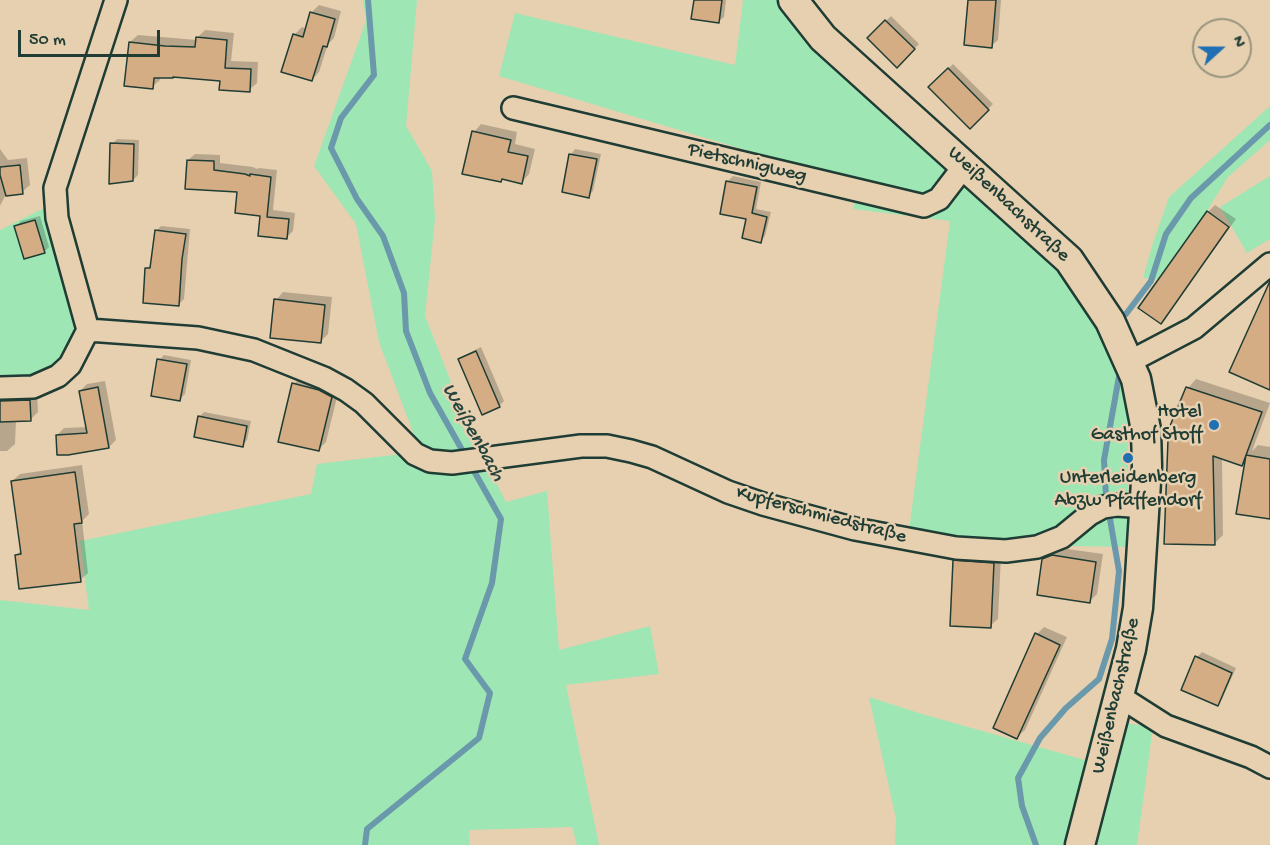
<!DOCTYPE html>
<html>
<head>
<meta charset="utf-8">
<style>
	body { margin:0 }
	#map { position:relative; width:1270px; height:845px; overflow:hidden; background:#e7d0b0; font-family:"Gochi Hand",sans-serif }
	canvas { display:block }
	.north { position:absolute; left:1192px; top:18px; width:60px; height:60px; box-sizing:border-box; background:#e7d0b0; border:2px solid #97957e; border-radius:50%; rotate:69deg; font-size:16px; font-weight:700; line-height:24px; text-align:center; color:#1f3d34 }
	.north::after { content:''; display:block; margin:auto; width:21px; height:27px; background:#1f6fb2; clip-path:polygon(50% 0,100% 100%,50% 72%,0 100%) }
	.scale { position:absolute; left:18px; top:30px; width:142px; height:27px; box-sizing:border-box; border:3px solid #1f3d34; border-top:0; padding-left:8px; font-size:18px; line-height:21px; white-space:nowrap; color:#1f3d34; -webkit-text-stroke:4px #e7d0b0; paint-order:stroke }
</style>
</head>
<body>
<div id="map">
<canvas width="1270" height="845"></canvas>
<div class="north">N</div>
<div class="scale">50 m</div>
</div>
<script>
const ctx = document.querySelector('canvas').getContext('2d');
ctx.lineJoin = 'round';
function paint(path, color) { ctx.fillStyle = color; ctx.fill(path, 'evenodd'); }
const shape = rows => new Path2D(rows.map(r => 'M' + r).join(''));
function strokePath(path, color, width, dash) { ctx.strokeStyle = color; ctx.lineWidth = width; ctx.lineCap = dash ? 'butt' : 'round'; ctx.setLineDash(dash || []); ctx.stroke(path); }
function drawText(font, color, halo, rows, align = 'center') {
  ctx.font = font + ' "Gochi Hand",sans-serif'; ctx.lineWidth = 5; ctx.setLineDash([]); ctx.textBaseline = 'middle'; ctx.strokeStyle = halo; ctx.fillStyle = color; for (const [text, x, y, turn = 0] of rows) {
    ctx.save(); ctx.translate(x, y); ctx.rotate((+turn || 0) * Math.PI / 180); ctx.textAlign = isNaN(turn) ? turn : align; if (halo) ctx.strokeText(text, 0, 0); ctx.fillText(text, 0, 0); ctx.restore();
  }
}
paint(shape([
	[363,0,417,0,406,126,432,171,435,219,425,316,473,438,506,502,547,491,559,650,650,626,659,674,566,685,599,845,577,845,572,827,469,830,470,845,0,845,0,600,89,610,80,541,311,494,317,464,427,451,414,435,379,342,356,224,314,166,366,21],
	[743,0,783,0,1066,276,1109,338,1127,385,1129,547,1073,546,940,538,909,530,950,221,853,209,859,184,499,76,515,13,735,65],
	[1270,106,1270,140,1228,177,1207,211,1158,279,1143,278,1153,243,1169,197],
	[1270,176,1270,239,1247,253,1220,207],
	[48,206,77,324,64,362,43,375,0,377,0,230],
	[869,697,922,714,1085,760,1095,719,1153,727,1137,845,895,845,896,819]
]), '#9ee6b4');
paint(shape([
	[695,0,726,0,724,17,719,21],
	[969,0,1001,0,998,40,991,46],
	[319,5,341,11,334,38,328,44,319,72,312,80,294,35,302,27,307,29,311,13],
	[891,16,919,44,897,66,869,38],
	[205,30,234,33,231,61,258,62,257,83,249,90,221,79,160,76,160,80,152,87,130,42,138,35,197,40,197,38],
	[953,64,993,104,970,127,930,87],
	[481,124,517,132,515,144,535,149,529,174,522,182,503,178,501,181,474,132],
	[117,139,139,140,138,175,133,180,112,144],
	[0,149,8,160,27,158,30,185,22,192,6,194,0,206],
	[575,149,601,154,593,191,588,196,563,191,571,154],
	[195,154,220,155,220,163,253,167,257,169,259,168,277,170,273,210,295,213,293,231,286,238,239,191,188,160],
	[733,176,761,182,756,209,771,212,765,236,760,241,728,181],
	[1215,205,1236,219,1168,314,1161,322,1208,212],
	[40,216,49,247,44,252,16,226,21,221],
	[161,226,190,229,184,299,179,304,147,269,152,263,156,231],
	[283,292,332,297,328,334,320,342,276,300],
	[481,347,504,401,499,406,460,359,465,355],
	[164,355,191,360,185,394,180,399,159,360],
	[301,377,339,389,326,442,319,449,294,384],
	[1196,379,1270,403,1252,451,1258,445,1270,447,1270,517,1247,459,1242,465,1222,457,1223,535,1214,544,1170,439,1167,438,1188,388],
	[105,381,116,440,109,447,57,435,64,428,87,427,80,391,87,384],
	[0,393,37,393,38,412,30,420,16,420,15,444,7,451,0,451],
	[204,412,251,421,247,440,243,445,199,417],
	[82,465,89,514,82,521,88,573,80,580,16,555,22,550,12,481,20,474],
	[1060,548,1103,554,1097,594,1089,602,1043,559,1051,551],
	[962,553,1001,556,998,619,990,626,955,561],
	[1044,627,1067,637,1025,730,1017,737,1037,634],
	[1202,652,1236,668,1222,699,1217,704,1197,657]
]), '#0003');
strokePath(shape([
	[1126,314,1151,281,1166,234,1191,198,1270,125],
	[365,845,367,829,479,738,490,693,465,659,492,583,501,519,430,393,406,331,404,293,383,236,357,199,331,148,341,118,374,75,368,0],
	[1036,845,1022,806,1018,778,1040,738,1066,708,1099,679,1112,639,1119,571,1106,496,1104,460,1120,371]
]), '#6999ab', 6);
const building = shape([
	[694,0,722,0,719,23,691,19,694,0],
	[968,0,996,0,992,48,964,45,968,0],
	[310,12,335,19,327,47,323,46,312,81,281,72,293,34,303,37,310,12],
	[885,20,915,49,897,68,867,38,885,20],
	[196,37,227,40,225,68,251,69,250,92,219,90,220,81,173,77,173,78,154,78,153,89,124,86,129,42,165,46,195,47,196,37],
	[948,68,989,110,970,129,928,87,948,68],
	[472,131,511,140,508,152,528,156,522,184,502,179,501,182,462,174,472,131],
	[110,143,134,144,133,181,109,184,110,143],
	[569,154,597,159,589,198,562,192,569,154],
	[187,160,214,161,214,170,245,174,250,176,250,174,271,177,267,217,289,219,287,239,258,236,260,216,235,213,237,192,185,189,187,160],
	[20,165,23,194,6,196,0,175,0,167,20,165],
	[726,181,757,187,752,213,767,217,761,243,742,238,746,219,720,214,726,181],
	[1207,211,1229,227,1161,324,1138,308,1207,211],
	[35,220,45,253,24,259,14,226,35,220],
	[155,230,186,234,182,259,179,306,143,303,145,268,150,268,155,230],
	[1270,281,1270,390,1229,372,1270,281],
	[274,299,325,305,321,343,270,338,274,299],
	[476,351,500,407,482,415,458,359,476,351],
	[157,359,187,364,180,401,151,396,157,359],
	[292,383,319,390,332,397,319,451,278,442,292,383],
	[98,387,109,448,68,455,57,455,56,435,87,433,79,391,98,387],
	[1186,387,1262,412,1242,466,1213,456,1215,545,1164,544,1168,440,1165,438,1186,387],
	[30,400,31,421,0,422,0,401,30,400],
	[198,416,247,426,243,447,194,437,198,416],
	[1246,455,1270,459,1270,519,1236,514,1246,455],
	[75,472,82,523,74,524,81,582,19,589,15,555,21,554,11,481,75,472],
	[1052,555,1096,562,1090,603,1037,595,1042,559,1052,555],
	[953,560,994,563,991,628,950,626,953,560],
	[1035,633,1060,645,1017,739,993,728,1035,633],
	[1195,656,1232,673,1218,706,1181,690,1195,656]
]);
paint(building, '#d4ad85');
strokePath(building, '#1f3d34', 1.5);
const minor = shape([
	[513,108,924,206,939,199,965,165],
	[88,330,198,338,254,350,324,378,346,390,364,403,415,454,430,461,452,463,581,446,607,446,631,451,652,457,728,492,763,504,855,529,956,548,1006,551,1037,547,1062,537,1090,514,1103,507,1117,505,1145,507],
	[88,330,57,218,55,188,116,0],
	[1129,362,1194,328,1270,264],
	[0,388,33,387,58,376,70,365,88,330],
	[1119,696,1166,726,1251,757,1270,767]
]);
const secondary = shape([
	[793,0,823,38,1069,260,1110,321,1136,379,1146,430,1147,466,1138,608,1131,649,1080,845]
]);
strokePath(minor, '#1f3d34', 26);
strokePath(secondary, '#1f3d34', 33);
strokePath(minor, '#e7d0b0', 21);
strokePath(secondary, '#e7d0b0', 28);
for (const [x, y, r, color] of [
	[1214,425,6,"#1f6fb2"],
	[1128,458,6,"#1f6fb2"]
]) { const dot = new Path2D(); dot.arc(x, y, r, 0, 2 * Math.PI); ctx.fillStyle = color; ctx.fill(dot); strokePath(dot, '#e7d0b0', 2); }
drawText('20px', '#1f3d34', '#e7d0b0', [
	["Pietschnigweg",747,164,13],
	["Weißenbachstraße",1008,205,43],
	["Kupferschmiedstraße",821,516,15],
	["Weißenbachstraße",1117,696,-77]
]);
drawText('20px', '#1f3d34', '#e7d0b0', [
	["Hotel",1202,413],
	["Gasthof Stoff",1202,436],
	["Unterleidenberg",1128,479,"center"],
	["Abzw Pfaffendorf",1128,502,"center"]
], 'right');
drawText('italic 21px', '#25453e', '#e7d0b0', [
	["Weißenbach",472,433,61]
]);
</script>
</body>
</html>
